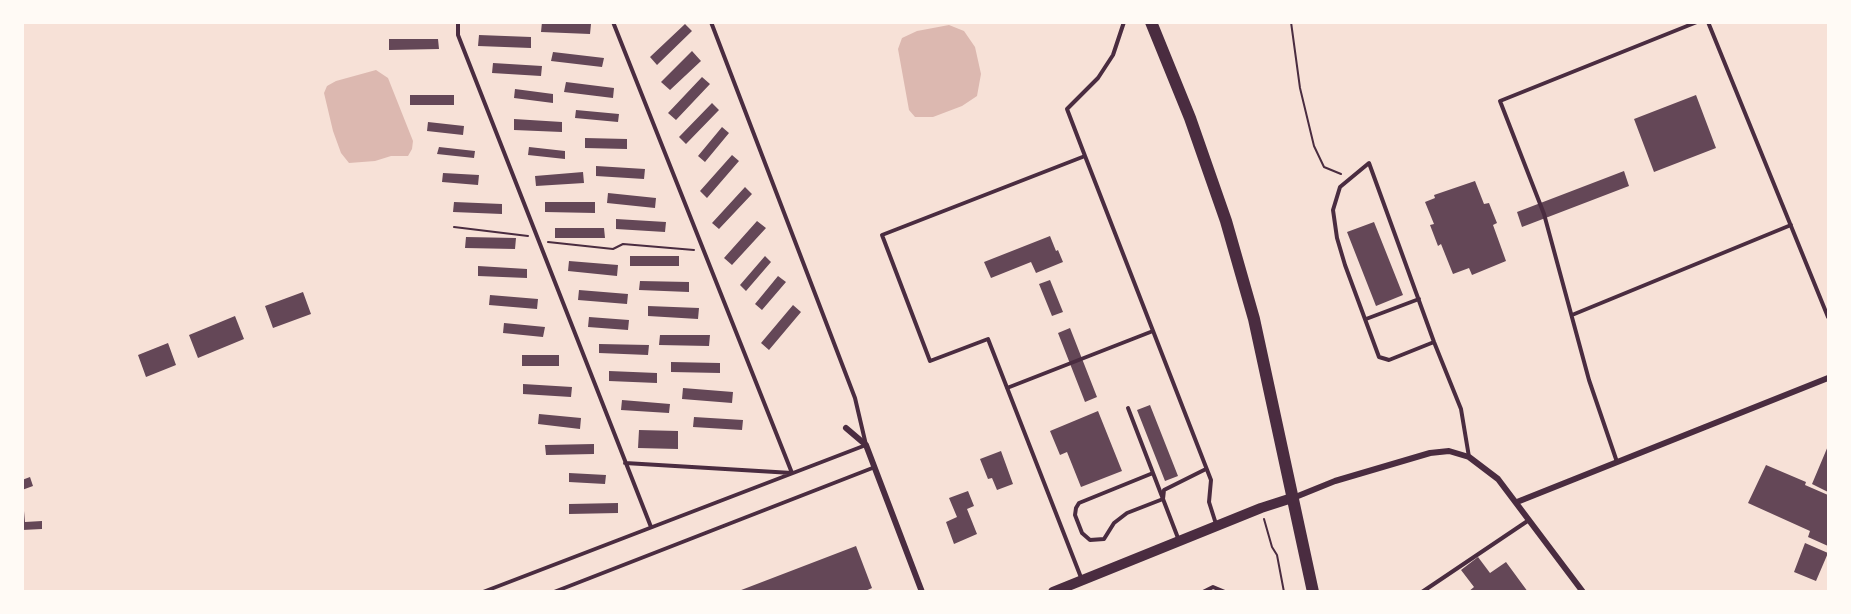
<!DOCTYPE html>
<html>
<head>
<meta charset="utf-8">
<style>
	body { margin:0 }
	#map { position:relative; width:1851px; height:614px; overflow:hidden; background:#f7e1d7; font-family:"Fira Sans",sans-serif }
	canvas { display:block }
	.frame { position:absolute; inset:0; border:24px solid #fffaf5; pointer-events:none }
</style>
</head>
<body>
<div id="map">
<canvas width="1851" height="614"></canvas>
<div class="frame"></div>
</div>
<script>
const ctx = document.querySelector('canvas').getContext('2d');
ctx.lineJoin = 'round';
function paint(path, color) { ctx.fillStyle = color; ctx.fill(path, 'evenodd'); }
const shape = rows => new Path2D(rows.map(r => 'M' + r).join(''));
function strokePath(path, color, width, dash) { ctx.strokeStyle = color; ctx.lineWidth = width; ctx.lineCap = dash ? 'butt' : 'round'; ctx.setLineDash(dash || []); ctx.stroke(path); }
paint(shape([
	[949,25,964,31,975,47,981,74,977,96,962,106,933,117,915,117,909,110,898,49,902,38,917,31],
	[376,70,388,78,413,141,412,149,408,156,391,156,375,161,349,163,341,153,333,131,324,93,327,86,336,81]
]), '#dcb8b0');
paint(shape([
	[542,22,591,24,590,34,541,32],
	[685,24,692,31,657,65,650,57],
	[479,35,531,37,531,48,478,46],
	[389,39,438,39,439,49,389,50],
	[692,51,701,61,670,90,661,82],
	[553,52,604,58,602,67,551,61],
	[493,63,542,66,541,76,492,73],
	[702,77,710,84,676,120,668,113],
	[566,82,614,88,613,98,564,92],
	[515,89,553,94,553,103,514,98],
	[410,95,454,95,454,105,410,105],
	[1696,95,1716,148,1654,172,1634,119],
	[712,103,719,110,686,144,679,137],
	[576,110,619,114,618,122,575,118],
	[514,119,562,122,562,132,514,130],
	[428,122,464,126,463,135,427,131],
	[722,127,729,133,705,162,698,156],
	[585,138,627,139,627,149,585,148],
	[439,147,475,151,474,158,437,154],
	[529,147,565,151,565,159,528,155],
	[732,155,739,161,707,198,700,191],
	[596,166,645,169,644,179,596,176],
	[1624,171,1629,186,1522,227,1517,212],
	[583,172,584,183,536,186,535,176],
	[443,173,479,175,478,185,442,182],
	[1475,181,1484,204,1489,203,1497,223,1493,225,1506,261,1472,275,1469,268,1453,274,1441,244,1438,246,1430,225,1434,224,1425,202,1435,198,1434,195],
	[745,187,752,194,719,229,712,223],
	[608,193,656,198,655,208,607,203],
	[454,202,502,204,502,214,453,212],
	[545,202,595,202,595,213,545,212],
	[616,219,666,222,665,232,616,229],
	[757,221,766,228,732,265,724,258],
	[1374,222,1403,295,1376,306,1347,232],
	[555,228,604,228,605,238,555,238],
	[1050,236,1056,251,1058,250,1063,262,1036,273,1031,262,991,278,984,262],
	[466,237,516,238,515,249,465,248],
	[630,256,679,256,679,266,630,266],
	[765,256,771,262,746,291,740,285],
	[569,261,618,265,617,276,568,271],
	[478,266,527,269,527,278,478,276],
	[778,276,786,282,762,310,755,304],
	[1050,280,1063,312,1052,316,1039,284],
	[640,281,689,282,689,292,639,290],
	[579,290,628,294,627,304,578,300],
	[303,292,311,314,273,328,265,306],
	[490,295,538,299,537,309,489,305],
	[793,305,801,312,769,350,761,343],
	[648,306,699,308,698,319,648,316],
	[235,316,244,339,198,358,189,335],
	[589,317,629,320,628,330,588,327],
	[504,323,545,327,543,337,503,333],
	[1070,328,1097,397,1085,402,1058,333],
	[660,335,710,335,709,346,659,345],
	[168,343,176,365,146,377,138,355],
	[599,344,649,345,648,355,599,353],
	[522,355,559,355,559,366,522,366],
	[671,362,720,363,720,373,671,372],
	[609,371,657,373,657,383,609,381],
	[523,384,572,387,571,397,523,394],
	[683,388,733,392,732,403,682,399],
	[622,400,670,404,669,413,621,410],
	[1150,405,1178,476,1165,481,1137,410],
	[1098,411,1122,471,1081,487,1067,452,1060,455,1050,431],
	[539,414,581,418,580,429,538,424],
	[694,417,743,420,742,430,693,427],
	[639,430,678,431,678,449,638,448],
	[594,444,594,454,546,455,545,445],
	[1828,446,1828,492,1812,484],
	[1001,451,1013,484,997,490,992,478,988,479,980,459],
	[1766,465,1806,482,1805,485,1828,495,1828,546,1808,537,1810,531,1748,503],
	[569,473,606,475,605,484,569,482],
	[30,477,33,486,22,490,22,480],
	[968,491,974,506,967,509,977,534,954,544,946,522,957,517,949,498],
	[618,503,618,513,569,514,569,504],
	[22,511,24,511,25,522,42,521,42,529,22,530],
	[1805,543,1828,553,1816,581,1794,572],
	[856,546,872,588,863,592,736,592],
	[1478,557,1490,573,1506,562,1528,592,1468,592,1474,587,1461,570]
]), '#644757');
strokePath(shape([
	[1291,22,1300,88,1314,146,1324,167,1341,174],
	[454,227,528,236],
	[548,242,613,249,623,244,694,250],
	[1264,519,1272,547,1277,555,1284,592]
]), '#4a2c40', 2);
strokePath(shape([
	[458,22,458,35,651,527],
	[613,22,792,473,625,463],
	[1708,22,1828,317],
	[1085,156,1211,480,1209,502,1216,524],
	[1572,315,1791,225],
	[1366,319,1419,299],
	[1434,342,1389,360,1379,357,1345,265,1337,238,1333,210,1340,187,1369,163,1434,342,1461,409,1469,457],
	[1007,388,1153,331],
	[1128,408,1163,499,1127,513,1114,523,1104,539,1090,540,1082,533,1075,515,1076,508,1079,503,1153,473],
	[1617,462,1589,380,1544,214,1500,101,1697,22],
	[1178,538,1163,499,1164,490,1206,469],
	[1082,580,988,339,930,361,882,235,1085,156,1067,109,1098,78,1113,55,1124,22],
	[483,592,866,445,855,398,711,22],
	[554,592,875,467],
	[1203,592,1213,587,1225,592],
	[1422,592,1529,520]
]), '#4a2c40', 4);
strokePath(shape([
	[846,428,866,445,922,592],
	[1293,498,1335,481,1430,453,1449,451,1469,457,1498,479,1583,592],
	[1517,502,1828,378]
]), '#4a2c40', 6);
strokePath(shape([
	[1053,592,1261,508,1292,498]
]), '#4a2c40', 10);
strokePath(shape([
	[1151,22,1190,118,1226,221,1254,319,1313,592]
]), '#4a2c40', 12);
</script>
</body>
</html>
